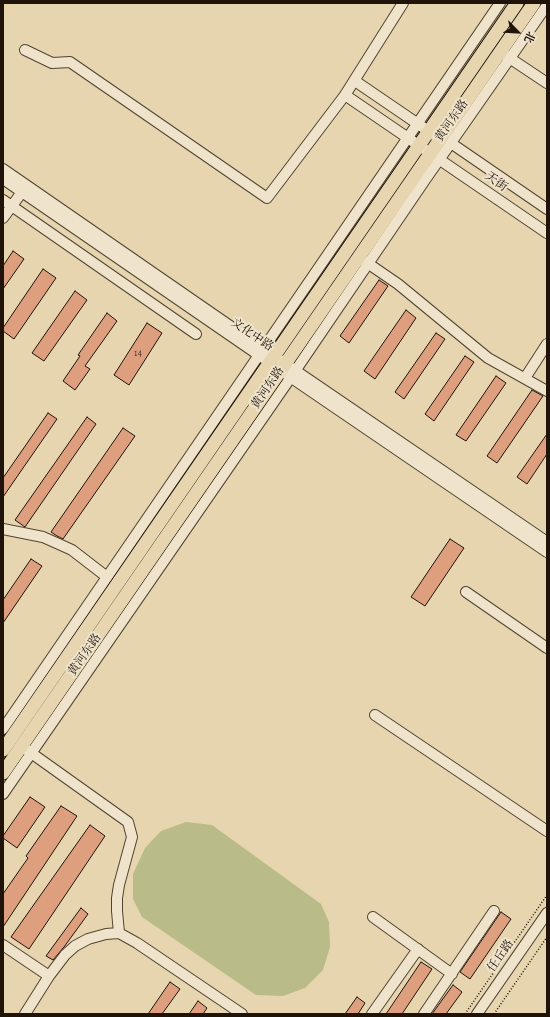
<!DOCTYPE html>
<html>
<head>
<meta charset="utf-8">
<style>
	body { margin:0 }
	#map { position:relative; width:550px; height:1017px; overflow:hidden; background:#e6d5af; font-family:Alegreya,"Noto Serif SC",serif }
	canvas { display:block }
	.frame { position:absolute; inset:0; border:4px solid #1f130a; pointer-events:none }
	.north { position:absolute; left:498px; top:12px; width:40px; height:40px; -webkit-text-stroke:3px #efe4cb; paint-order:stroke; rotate:114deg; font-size:11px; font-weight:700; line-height:16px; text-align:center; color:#1f130a }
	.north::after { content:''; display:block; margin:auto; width:14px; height:18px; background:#1f130a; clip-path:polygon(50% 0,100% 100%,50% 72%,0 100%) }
</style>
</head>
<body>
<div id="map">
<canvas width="550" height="1017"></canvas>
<div class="frame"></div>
<div class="north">北</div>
</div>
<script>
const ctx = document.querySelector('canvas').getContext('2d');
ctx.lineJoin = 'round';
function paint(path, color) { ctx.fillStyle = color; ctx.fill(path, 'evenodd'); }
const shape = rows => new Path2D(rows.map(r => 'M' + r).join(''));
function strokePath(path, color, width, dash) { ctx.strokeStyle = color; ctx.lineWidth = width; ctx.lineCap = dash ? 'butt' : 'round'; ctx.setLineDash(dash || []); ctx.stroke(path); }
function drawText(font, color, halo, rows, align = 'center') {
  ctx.font = font + ' Alegreya,"Noto Serif SC",serif'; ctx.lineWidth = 4; ctx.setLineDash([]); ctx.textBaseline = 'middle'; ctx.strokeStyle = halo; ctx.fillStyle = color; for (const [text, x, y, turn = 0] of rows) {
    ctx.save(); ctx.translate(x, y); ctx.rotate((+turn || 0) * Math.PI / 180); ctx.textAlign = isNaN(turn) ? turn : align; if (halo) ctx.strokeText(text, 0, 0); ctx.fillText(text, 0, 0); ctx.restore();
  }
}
paint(shape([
	[186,822,212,825,321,904,329,922,330,947,323,970,305,988,283,996,256,995,142,917,133,899,133,874,145,848,161,831]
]), '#b9bc88');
const building = shape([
	[13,251,24,259,3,289,3,266,13,251],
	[43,269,56,278,14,339,3,331,3,328,43,269],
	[379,280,388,286,349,343,340,336,379,280],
	[75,291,87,300,44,361,32,353,75,291],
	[406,310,416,318,375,379,364,371,406,310],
	[107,313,117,321,85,366,90,369,75,390,63,381,80,356,78,355,107,313],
	[147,323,162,333,129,385,114,375,147,323],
	[436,333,445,339,404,399,395,392,436,333],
	[465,356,474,362,434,421,425,414,465,356],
	[496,376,506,383,466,441,456,435,496,376],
	[532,390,543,396,497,463,487,456,532,390],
	[48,413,57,419,3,497,3,478,48,413],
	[87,417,96,424,25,527,15,520,87,417],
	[123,428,135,436,63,539,57,536,51,532,123,428],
	[547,434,547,454,527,484,517,477,547,434],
	[450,539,464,548,425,606,411,597,450,539],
	[31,559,42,566,3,623,3,600,31,559],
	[30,797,45,807,17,848,3,838,3,836,30,797],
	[61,806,77,816,3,927,3,894,28,858,26,856,61,806],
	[90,825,105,836,29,949,11,937,90,825],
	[81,908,88,914,64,947,53,960,46,956,81,908],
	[501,912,511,919,470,979,460,972,501,912],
	[421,962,432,969,402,1014,386,1014,421,962],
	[170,982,180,989,162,1014,148,1014,170,982],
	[453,985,462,992,446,1014,432,1014,453,985],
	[357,997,365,1003,358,1014,345,1014,357,997],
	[198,1001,207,1008,203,1014,189,1014,198,1001]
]);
paint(building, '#de9f7f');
strokePath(building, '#1f130a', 1);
const minor = shape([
	[25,50,52,63,70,62,267,198,345,95,403,3],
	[505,55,547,83],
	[355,81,440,139],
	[345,95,547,233],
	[445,139,547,209],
	[3,169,233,328,547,542],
	[3,179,263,358],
	[3,200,196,334],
	[3,218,22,192],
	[363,260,398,284,488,358,547,391],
	[286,374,547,552],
	[525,378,547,344],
	[3,529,43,537,61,545,72,550,107,577],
	[466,592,547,648],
	[375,715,547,831],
	[3,729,500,3],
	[27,750,128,822,132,837,119,885,117,898,117,911,119,933,137,943,242,1014],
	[3,794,291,377,425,180,547,5],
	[373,917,452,974],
	[3,945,49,976],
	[25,1014,49,976,65,955,75,946,88,939,106,934,119,933],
	[372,1014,418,949],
	[424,1014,494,911],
	[477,1014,547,913]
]);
const major = shape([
	[3,750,517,3],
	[3,773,534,3]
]);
strokePath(minor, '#514433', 12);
strokePath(major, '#1f130a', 15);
strokePath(shape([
	[465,1014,547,895],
	[494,1014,547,937]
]), '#1f130a', 1.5, [1, 2]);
strokePath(minor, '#efe4cb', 10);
strokePath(major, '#e6d5af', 13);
drawText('10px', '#4f3627', null, [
	["14",138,354]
]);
drawText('12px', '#1f130a', '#efe4cb', [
	["黄河东路",452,121,-55],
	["天街",496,182,35],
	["文化中路",252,335,34],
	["黄河东路",268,388,-56],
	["黄河东路",85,655,-55],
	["任丘路",501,956,-55]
]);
</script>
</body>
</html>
